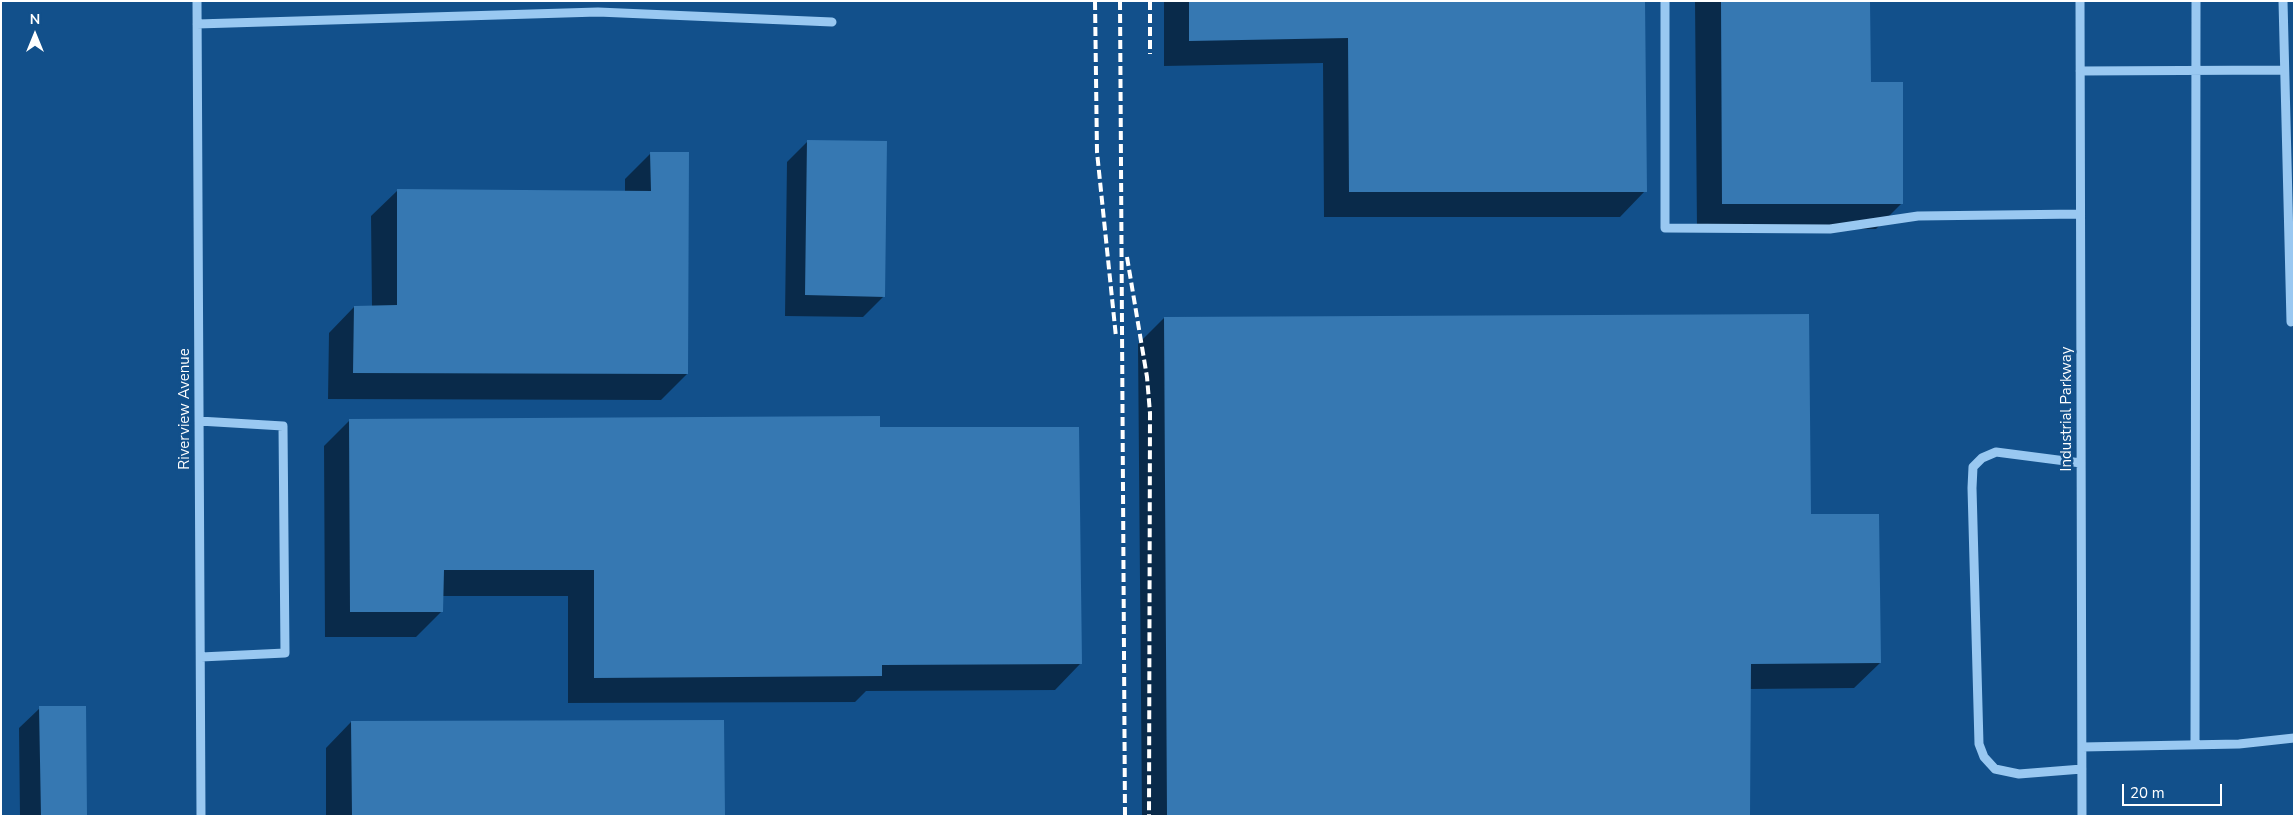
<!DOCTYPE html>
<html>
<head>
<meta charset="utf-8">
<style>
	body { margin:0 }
	#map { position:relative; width:2295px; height:817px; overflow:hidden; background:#12508b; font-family:"Nunito Sans",sans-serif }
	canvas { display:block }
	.frame { position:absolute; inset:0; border:2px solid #fff; pointer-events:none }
	.north { position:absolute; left:10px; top:10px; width:50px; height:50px; -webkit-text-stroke:4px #12508b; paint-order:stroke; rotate:0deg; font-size:14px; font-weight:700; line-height:20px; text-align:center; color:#fff }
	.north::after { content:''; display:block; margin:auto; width:18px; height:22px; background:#fff; clip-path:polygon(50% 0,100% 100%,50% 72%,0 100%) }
	.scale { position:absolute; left:2122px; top:784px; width:100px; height:22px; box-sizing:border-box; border:2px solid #fff; border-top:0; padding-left:6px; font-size:15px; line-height:18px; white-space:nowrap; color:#fff; -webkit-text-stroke:4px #12508b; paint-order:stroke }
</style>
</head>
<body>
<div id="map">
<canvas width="2295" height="817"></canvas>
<div class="frame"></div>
<div class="north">N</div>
<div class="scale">20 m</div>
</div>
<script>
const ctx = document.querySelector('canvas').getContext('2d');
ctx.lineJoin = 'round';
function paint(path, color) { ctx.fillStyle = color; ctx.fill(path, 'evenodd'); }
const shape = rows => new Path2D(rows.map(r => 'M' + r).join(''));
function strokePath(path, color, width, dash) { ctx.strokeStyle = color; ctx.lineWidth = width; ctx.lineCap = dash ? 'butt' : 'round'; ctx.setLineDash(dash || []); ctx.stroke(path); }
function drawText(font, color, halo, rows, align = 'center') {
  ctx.font = font + ' "Nunito Sans",sans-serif'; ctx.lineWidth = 5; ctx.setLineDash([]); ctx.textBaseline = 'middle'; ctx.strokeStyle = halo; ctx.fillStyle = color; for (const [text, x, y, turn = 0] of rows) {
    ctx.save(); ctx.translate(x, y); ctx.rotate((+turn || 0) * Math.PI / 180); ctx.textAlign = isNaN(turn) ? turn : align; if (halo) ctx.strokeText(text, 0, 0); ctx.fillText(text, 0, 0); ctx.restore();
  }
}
paint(shape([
	[1164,1,1644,1,1645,191,1620,217,1324,217,1323,63,1164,66],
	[1695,1,1869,1,1870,84,1902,203,1876,229,1697,230],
	[807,142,884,296,863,317,785,316,787,162],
	[651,153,687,374,661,400,328,399,329,333,354,307,372,307,371,216,397,191,625,192,625,179],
	[1164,318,1810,515,1880,663,1854,688,1749,689,1749,816,1142,816,1138,344],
	[350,420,879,428,1080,664,1055,690,866,691,855,702,568,703,568,596,442,596,442,611,416,637,325,637,324,446],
	[40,708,86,816,20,816,19,728],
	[351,722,723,816,326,816,326,748]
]), '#0007');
paint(shape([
	[1189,1,1645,1,1647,192,1349,192,1348,38,1189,41],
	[1721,1,1870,1,1871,82,1903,82,1903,204,1722,204],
	[807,140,887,141,885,297,805,295],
	[650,152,689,152,688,374,353,373,354,306,397,305,397,189,651,191],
	[1809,314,1811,514,1879,514,1881,663,1751,664,1750,816,1167,816,1164,317],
	[880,416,880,427,1079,427,1082,664,882,665,882,676,594,678,594,570,444,570,443,612,350,612,349,419],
	[39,706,86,706,87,816,41,816],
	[724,720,725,816,352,816,351,721]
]), '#3678b2');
strokePath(shape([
	[197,1,201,816],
	[1665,1,1665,228,1830,229,1918,216,2080,214],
	[2080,1,2082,816],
	[2283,1,2291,322],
	[197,24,598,12,832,22],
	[2080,71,2284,70],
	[199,421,283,426,285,653,201,657],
	[2081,463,1996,452,1982,458,1973,467,1972,488,1979,744,1984,757,1995,769,2019,774,2082,769],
	[2195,745,2196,1],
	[2082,747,2239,744,2294,738]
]), '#99c8f1', 9);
strokePath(shape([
	[1095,1,1097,152,1116,337],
	[1120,1,1125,816],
	[1150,1,1150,54],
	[1127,257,1147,377,1150,413,1149,816]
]), '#fff', 4, [9, 4]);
drawText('15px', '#fff', '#12508b', [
	["Riverview Avenue",185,409,-90],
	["Industrial Parkway",2067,409,-90]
]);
</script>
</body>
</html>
